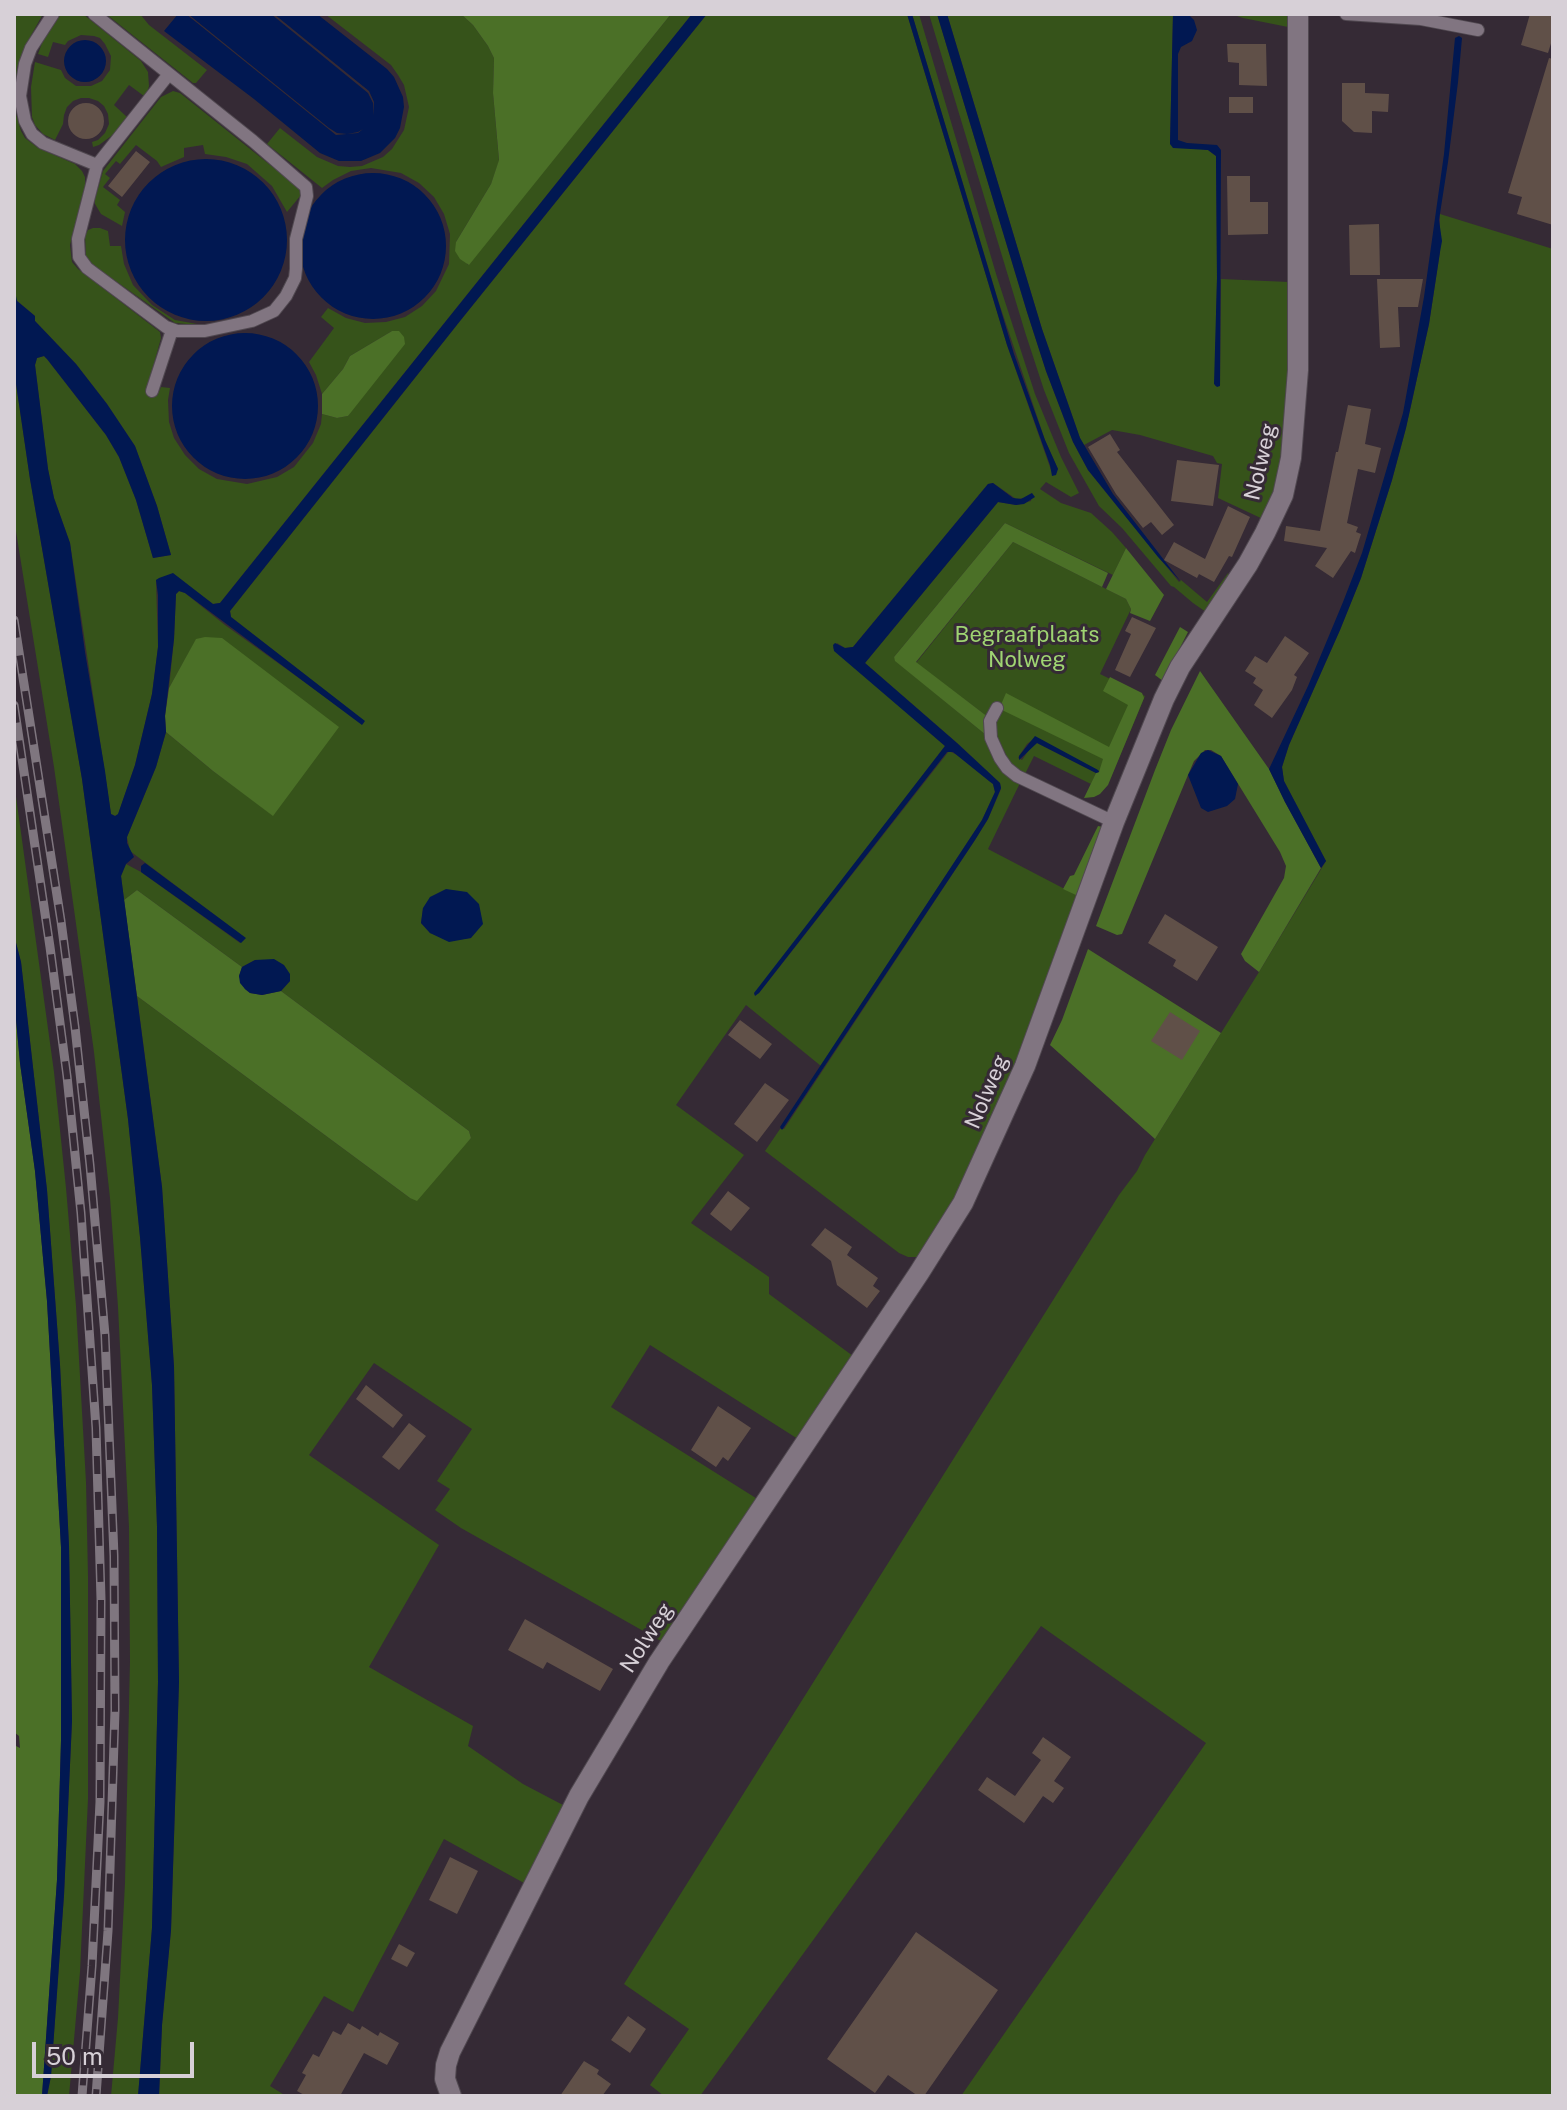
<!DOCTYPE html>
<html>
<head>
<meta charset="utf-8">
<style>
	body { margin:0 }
	#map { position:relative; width:1567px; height:2110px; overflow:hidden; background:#352a35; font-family:"Public Sans",sans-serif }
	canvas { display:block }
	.frame { position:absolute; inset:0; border:16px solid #d7d0d7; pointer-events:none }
	.scale { position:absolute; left:32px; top:2042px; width:162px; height:36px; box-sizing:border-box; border:4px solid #d7d0d7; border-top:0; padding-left:10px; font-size:24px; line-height:28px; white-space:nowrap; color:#d7d0d7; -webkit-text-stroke:6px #352a35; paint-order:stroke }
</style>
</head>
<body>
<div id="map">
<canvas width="1567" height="2110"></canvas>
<div class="frame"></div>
<div class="scale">50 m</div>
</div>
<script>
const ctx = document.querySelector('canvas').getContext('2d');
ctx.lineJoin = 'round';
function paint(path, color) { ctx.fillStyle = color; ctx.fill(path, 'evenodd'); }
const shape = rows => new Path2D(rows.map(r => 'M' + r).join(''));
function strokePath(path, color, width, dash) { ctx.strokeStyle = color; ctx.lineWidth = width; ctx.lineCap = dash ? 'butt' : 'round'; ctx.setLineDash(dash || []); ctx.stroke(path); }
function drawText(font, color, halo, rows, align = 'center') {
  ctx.font = font + ' "Public Sans",sans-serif'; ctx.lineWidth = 6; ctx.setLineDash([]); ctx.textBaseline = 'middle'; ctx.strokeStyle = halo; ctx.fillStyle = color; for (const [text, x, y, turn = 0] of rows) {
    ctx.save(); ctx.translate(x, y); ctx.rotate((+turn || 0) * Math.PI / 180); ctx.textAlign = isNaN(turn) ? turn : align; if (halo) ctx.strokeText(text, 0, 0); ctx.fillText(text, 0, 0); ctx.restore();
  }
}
paint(shape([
	[14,14,43,14,25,46,17,68,15,103,16,114,21,131,25,138,38,148,75,164,82,171,85,177,85,186,70,245,72,262,78,269,160,332,161,338,146,393,157,396,161,387,170,388,168,400,169,422,174,438,185,455,199,469,217,479,247,484,277,477,294,467,313,443,321,424,322,414,337,418,348,416,392,331,350,356,343,369,322,394,316,375,309,362,334,328,321,317,328,308,346,318,365,323,386,322,405,317,422,306,436,291,449,264,450,234,444,214,434,197,419,183,401,173,371,168,351,171,333,180,322,188,267,144,280,128,317,157,338,166,350,167,362,166,383,157,392,149,404,130,409,107,404,85,398,75,391,65,325,14,461,14,473,25,488,46,494,58,493,93,499,161,491,184,456,242,468,265,671,14,692,14,220,603,213,604,173,574,156,580,158,647,152,694,135,765,118,815,115,816,111,814,70,543,54,498,48,469,35,365,37,358,44,356,47,359,106,435,119,457,136,500,153,558,171,555,157,506,135,446,107,404,76,364,35,321,35,316,15,299],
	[61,14,83,14,141,61,148,72,149,86,147,93,144,96,129,85,114,105,127,117,114,134,99,145,93,147,92,142,98,140,105,133,109,124,108,114,104,106,98,101,89,98,81,98,73,101,67,107,64,115,63,124,55,140,43,134,35,125,32,117,31,87,35,62,61,70,65,78,76,86,91,86,102,81,110,70,111,56,105,44,100,38,94,36,81,35,68,41,65,45,53,42,48,57,38,54,42,43],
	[106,14,140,14,149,25,207,70,196,83,193,83],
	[707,14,907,14,1007,345,1051,470,1058,469,1045,440,998,300,912,14,919,14,997,277,1035,394,1061,457,1079,493,1071,497,1046,482,1040,489,1061,503,1091,513,1112,532,1126,548,1113,575,1005,523,894,657,896,661,986,735,1020,783,988,849,1080,897,1023,1048,976,1161,938,1228,919,1257,908,1257,899,1253,765,1151,780,1129,784,1129,975,840,988,819,1001,789,1000,783,957,743,865,663,998,502,1016,505,1031,501,1032,493,1024,498,1016,499,993,483,988,484,853,647,845,648,837,643,833,648,945,746,754,995,759,993,949,751,957,755,993,784,995,792,982,820,821,1066,746,1005,676,1105,744,1155,691,1223,769,1277,769,1294,853,1356,798,1439,650,1345,611,1407,759,1500,661,1641,461,1528,435,1510,450,1489,437,1481,472,1429,374,1363,309,1455,439,1545,369,1667,473,1726,468,1746,523,1784,563,1805,524,1883,444,1839,353,2012,324,1996,270,2086,286,2096,159,2096,162,2025,171,1930,179,1682,174,1367,162,1187,137,996,410,1198,471,1138,469,1131,281,991,290,981,255,960,242,967,137,890,124,900,121,876,126,864,141,872,240,943,245,938,130,851,127,837,156,767,166,732,213,771,273,815,196,640,169,688,174,639,176,594,179,591,185,593,225,625,363,724,364,721,231,617,230,611,460,321],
	[423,908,471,938,455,940,430,933,421,923],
	[929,14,937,14,1027,312,1046,371,1073,442,1088,470,1179,582,1181,580,1207,602,1228,573,1229,576,1206,612,1193,603,1174,587,1171,586,1122,528,1099,506,1069,453,1044,390,1025,332],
	[947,14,1173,14,1170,144,1208,150,1216,156,1217,278,1215,386,1220,385,1221,279,1289,282,1287,431,1276,484,1265,520,1218,498,1222,464,1217,463,1213,456,1140,435,1112,430,1084,445,1080,438,1042,329],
	[1231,14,1289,14,1288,27,1243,18],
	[173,91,180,93,299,188,301,195,287,212,272,186,247,164,226,157,205,154,203,145,184,148,184,157,161,167,157,161,136,145,120,164,116,161,105,174,110,178,103,187,120,200,117,205,125,212,122,226,101,214,95,204,95,199,103,171,161,97],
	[1440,214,1553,249,1553,2096,961,2096,1206,1743,1041,1626,700,2096,664,2096,650,2085,689,2029,624,1984,1119,1195,1137,1171,1145,1155,1259,972,1326,861,1284,781,1282,767,1289,745,1340,630,1361,578,1392,480,1406,428,1429,324,1440,252],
	[93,228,100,228,108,231,110,246,121,246,124,264,133,285,152,305,175,320,208,326,175,323,93,265,86,256,85,236,88,230],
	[14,370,30,479,82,779,128,1119,140,1237,152,1385,157,1526,158,1682,152,1928,138,2096,111,2096,118,2018,125,1883,130,1661,129,1527,118,1307,110,1198,94,1052,54,767,14,519],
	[1013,542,1126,599,1131,609,1100,674,1145,696,1111,777,1035,738,1027,744,1019,756,1018,758,1022,760,1031,747,1037,743,1096,773,1091,784,1034,756,1025,774,1010,763,988,717,916,663],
	[14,782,54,1072,66,1188,76,1306,86,1482,88,1576,88,1799,80,1972,69,2096,47,2096,51,2076,64,1895,72,1721,69,1546,60,1365,47,1190,21,962,14,935]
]), '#36531a');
paint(shape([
	[461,14,671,14,469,265,460,259,455,251,456,242,491,184,499,160,493,93,494,58,488,46,473,25],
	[392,331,399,331,404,337,405,344,348,416,337,418,322,414,322,394,343,369,350,356],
	[1005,523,1108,573,1102,587,1013,542,916,662,988,717,986,735,895,661,894,657],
	[1126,548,1164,595,1150,621,1130,613,1131,609,1126,599,1106,589],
	[1180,627,1188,632,1163,681,1155,675],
	[205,637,222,638,339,727,273,816,213,771,166,732,165,716,169,688,196,639],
	[1200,671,1269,769,1285,802,1321,868,1259,972,1245,961,1241,954,1284,878,1286,866,1280,852,1221,756,1211,750,1205,750,1194,761,1188,775,1122,934,1117,935,1096,926,1155,770,1171,730],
	[1110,677,1142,693,1144,698,1108,785,1100,794,1094,797,1084,798,1096,773,1099,772,1103,759,1002,710,1000,707,1006,693,1109,747,1128,705,1103,691],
	[1098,826,1103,827,1080,897,1063,889,1070,876,1074,875],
	[137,890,242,967,239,976,245,989,250,993,262,995,281,991,469,1131,471,1138,417,1201,410,1198,137,996,124,900],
	[1088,949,1221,1033,1155,1139,1050,1045,1062,1020],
	[14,998,20,1063,35,1171,47,1301,61,1547,61,1741,57,1880,42,2096,14,2096,14,1745,20,1748,19,1736,14,1732]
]), '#4b7027');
paint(shape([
	[178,14,186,14,336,135,358,133,363,129,358,132,347,134,337,133,329,128,188,14,271,14,368,93,373,103,373,116,374,102,369,91,274,14,317,14,387,69,394,77,403,97,404,107,400,128,395,138,380,153,361,161,339,161,320,153,254,99,164,31],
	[692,14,707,14,460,321,230,611,231,617,365,721,362,725,185,593,179,591,176,594,174,639,165,716,166,732,156,767,127,837,127,843,134,857,126,864,121,876,162,1187,174,1367,179,1682,171,1930,162,2025,159,2096,138,2096,152,1928,158,1682,157,1526,152,1385,140,1237,128,1119,82,779,30,479,14,370,14,286,17,301,35,316,35,321,76,364,107,404,135,446,157,506,171,555,153,558,136,500,119,457,106,435,47,359,44,356,37,358,35,365,48,469,54,498,70,543,85,652,105,771,111,814,115,816,118,814,135,765,152,694,158,647,158,595,156,580,159,578,173,573,213,604,220,603],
	[907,14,912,14,1014,354,1045,440,1058,469,1056,475,1052,476,1050,465,1007,345],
	[937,14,947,14,1042,329,1080,438,1113,494,1181,582,1158,557,1088,470,1073,442,1046,371,1027,312],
	[1173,14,1188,14,1194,20,1197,30,1192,41,1181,47,1178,54,1178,140,1187,143,1217,145,1221,150,1220,386,1217,387,1214,384,1217,278,1216,156,1208,150,1173,148,1170,144],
	[1459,36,1462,38,1458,82,1448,162,1439,220,1442,241,1440,252,1429,324,1406,428,1392,480,1361,578,1340,630,1289,745,1282,767,1284,781,1326,861,1321,868,1285,802,1269,769,1308,686,1343,602,1362,553,1403,413,1424,297,1444,154,1455,38],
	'64 61a21 21 0 1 1 42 0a21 21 0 1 1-42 0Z',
	'125 240a81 81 0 1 1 162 0a81 81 0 1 1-162 0Z',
	'300 246a73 73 0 1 1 146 0a73 73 0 1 1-146 0Z',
	'172 406a73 73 0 1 1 146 0a73 73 0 1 1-146 0Z',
	[993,483,1013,498,1021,499,1032,493,1035,497,1024,504,1016,505,998,502,865,663,957,743,1000,783,1001,788,988,819,975,840,782,1130,780,1127,982,820,995,792,993,784,989,781,953,752,947,752,759,993,755,996,754,993,945,746,834,651,833,645,835,643,845,648,853,647,988,484],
	[1035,736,1098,770,1099,772,1096,773,1037,743,1019,760,1019,756],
	[1208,750,1221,756,1238,784,1235,799,1227,806,1208,812,1201,808,1188,775,1201,753],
	[145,863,246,938,241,943,141,872,141,866],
	[446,889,467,892,479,904,483,924,471,938,449,942,430,933,421,923,423,908,430,897],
	[14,935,21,962,47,1190,60,1365,69,1546,72,1721,64,1895,51,2076,47,2096,42,2096,57,1880,61,1741,61,1547,47,1301,35,1171,20,1063,14,998],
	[274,959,284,965,290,974,290,981,281,991,262,995,250,993,245,989,240,983,239,976,242,967,255,960]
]), '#011852');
paint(shape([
	[1530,14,1553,14,1553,37,1548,53,1521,45],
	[1227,44,1266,44,1267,86,1239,85,1239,63,1228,62],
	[1549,58,1553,59,1553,225,1517,214,1522,197,1508,193],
	[1342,83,1365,83,1365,93,1389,94,1388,112,1372,111,1372,133,1354,132,1342,121],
	[1229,97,1253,97,1253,113,1229,113],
	'68 121a18 18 0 1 1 36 0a18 18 0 1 1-36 0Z',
	[136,151,150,162,122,197,108,186],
	[1227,176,1250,176,1250,202,1268,202,1268,234,1228,235],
	[1379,224,1380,275,1350,275,1349,225],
	[1377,279,1423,279,1418,307,1398,307,1400,347,1380,348],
	[1348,405,1371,409,1365,444,1381,448,1375,473,1358,469,1347,523,1358,527,1356,532,1361,534,1355,553,1351,551,1333,578,1315,566,1327,548,1284,541,1286,526,1320,531,1336,452,1338,452],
	[1110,434,1120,450,1117,452,1174,525,1162,535,1151,522,1143,528,1116,494,1088,447],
	[1177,460,1219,465,1213,506,1171,501],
	[1228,506,1250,517,1232,557,1229,556,1214,582,1199,574,1197,578,1164,560,1174,542,1205,559],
	[1132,617,1156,628,1130,677,1115,670,1131,634,1125,631],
	[1285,636,1309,653,1294,675,1297,677,1292,690,1272,718,1254,705,1263,690,1253,683,1256,678,1245,671,1255,656,1267,663],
	[1165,914,1218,947,1197,981,1173,966,1176,960,1148,943],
	[1170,1012,1200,1031,1182,1060,1151,1041],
	[740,1020,772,1044,760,1059,728,1035],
	[765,1083,789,1100,757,1142,734,1124],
	[728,1191,750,1208,731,1231,710,1214],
	[825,1228,852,1247,847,1255,878,1278,873,1286,880,1291,867,1308,837,1285,831,1261,811,1245],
	[366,1385,403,1415,393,1428,356,1399],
	[718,1406,751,1428,728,1461,723,1457,716,1467,691,1450],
	[409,1423,426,1436,399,1470,382,1457],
	[525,1619,613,1669,600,1691,547,1662,543,1669,508,1650],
	[1043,1737,1071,1757,1054,1781,1064,1788,1053,1803,1043,1796,1024,1823,978,1790,987,1777,1015,1796,1041,1760,1032,1753],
	[450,1857,478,1871,457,1914,429,1900],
	[916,1932,998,1990,924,2096,918,2096,888,2075,875,2093,827,2059],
	[399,1944,415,1953,407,1967,391,1959],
	[628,2016,646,2029,630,2053,611,2040],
	[348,2023,360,2030,362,2026,378,2036,380,2032,399,2043,387,2065,364,2053,340,2096,306,2096,297,2091,306,2075,302,2073,313,2054,319,2057,333,2031,341,2035],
	[584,2061,599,2070,597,2074,611,2084,602,2096,560,2096]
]), '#605048');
const service = shape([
	[53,14,31,48,25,64,20,96,25,121,32,134,43,143,97,165,169,74],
	[94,14,253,141,306,187,307,196,296,239,296,269,295,278,286,296,274,311,252,321,205,331,177,331,166,327,87,268,79,257,78,239,97,165],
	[1346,14,1421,19,1478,30],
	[152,391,172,330],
	[997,708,990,721,991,738,1000,758,1007,768,1017,776,1114,822]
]);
const minor = shape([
	[451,2096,445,2079,446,2065,450,2052,579,1796,659,1662,919,1273,963,1203,1025,1066,1114,822,1164,699,1180,667,1248,564,1265,533,1283,495,1291,458,1298,370,1298,14]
]);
strokePath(service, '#504850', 14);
strokePath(minor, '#504850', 22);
strokePath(service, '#817581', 12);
strokePath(minor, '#817581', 20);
const rail = shape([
	[14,620,61,921,75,1027,90,1165,105,1335,114,1556,115,1710,108,1931,96,2096],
	[14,705,50,947,67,1076,81,1213,96,1428,101,1599,100,1802,92,1966,82,2096]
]);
strokePath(rail, '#7f767f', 9);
strokePath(rail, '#352a35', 6, [18]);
drawText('22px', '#d7d0d7', '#352a35', [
	["Nolweg",1261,462,-77],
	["Nolweg",987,1092,-67],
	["Nolweg",647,1638,-57]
]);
drawText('22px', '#9fd472', '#352a35', [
	["Begraafplaats",1027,635],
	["Nolweg",1027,660]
]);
</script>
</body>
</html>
